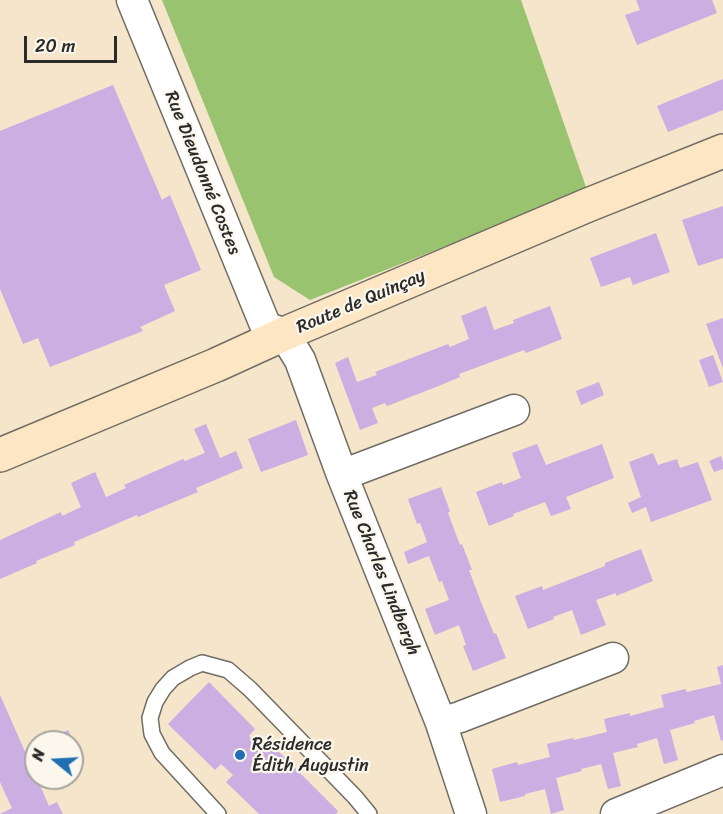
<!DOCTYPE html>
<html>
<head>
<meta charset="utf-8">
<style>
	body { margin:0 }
	#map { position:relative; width:723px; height:814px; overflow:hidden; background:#f4e5cb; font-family:Sriracha,sans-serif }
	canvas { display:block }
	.north { position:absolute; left:24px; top:730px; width:60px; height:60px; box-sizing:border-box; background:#fbf7ec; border:2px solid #a8a59f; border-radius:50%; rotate:288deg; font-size:16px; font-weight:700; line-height:24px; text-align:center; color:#2b2b2b }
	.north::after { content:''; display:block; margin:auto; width:21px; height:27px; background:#1f6fb2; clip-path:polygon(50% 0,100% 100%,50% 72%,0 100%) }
	.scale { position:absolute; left:24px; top:36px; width:93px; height:27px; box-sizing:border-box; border:3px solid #2b2b2b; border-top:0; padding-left:8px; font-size:18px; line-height:21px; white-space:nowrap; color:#2b2b2b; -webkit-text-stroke:4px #fbf7ec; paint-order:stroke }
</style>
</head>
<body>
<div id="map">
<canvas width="723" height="814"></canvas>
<div class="north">N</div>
<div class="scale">20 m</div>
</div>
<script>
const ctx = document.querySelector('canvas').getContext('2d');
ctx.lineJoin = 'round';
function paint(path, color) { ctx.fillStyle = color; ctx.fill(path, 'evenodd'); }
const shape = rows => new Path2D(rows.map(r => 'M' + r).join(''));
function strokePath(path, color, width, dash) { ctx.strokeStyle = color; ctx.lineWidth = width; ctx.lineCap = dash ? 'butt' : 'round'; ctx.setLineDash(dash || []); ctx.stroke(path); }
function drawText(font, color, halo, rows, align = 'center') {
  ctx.font = font + ' Sriracha,sans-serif'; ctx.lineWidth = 4.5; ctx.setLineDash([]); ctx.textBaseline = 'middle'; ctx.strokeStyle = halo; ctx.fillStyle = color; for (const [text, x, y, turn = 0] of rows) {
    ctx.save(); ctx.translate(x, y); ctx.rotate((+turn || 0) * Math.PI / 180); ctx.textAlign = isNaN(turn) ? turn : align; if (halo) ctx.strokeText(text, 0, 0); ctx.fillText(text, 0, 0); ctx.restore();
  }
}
paint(shape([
	[162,0,521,0,587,190,310,300,274,277]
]), '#9ac36f');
paint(shape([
	[636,0,712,0,717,13,637,45,625,15,640,10],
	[723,79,723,110,668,132,657,106],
	[113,85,162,200,170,195,201,270,164,285,175,311,140,327,143,331,50,367,38,338,23,344,0,289,0,131],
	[723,206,723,258,698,266,682,220],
	[656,233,670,272,633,285,630,277,601,287,590,258],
	[486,306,494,330,514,323,513,320,550,306,562,339,526,353,524,350,459,374,460,377,436,387,387,406,385,403,372,408,378,423,360,430,335,363,348,357,357,382,377,375,375,372,448,344,450,347,469,339,461,316],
	[723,318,723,368,706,324],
	[713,355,723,382,709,387,699,360],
	[599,382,604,395,581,405,576,391],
	[296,420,308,455,261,472,248,439],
	[206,424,220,458,236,451,243,468,196,488,198,492,138,517,137,515,74,542,75,545,36,561,37,563,0,579,0,540,61,512,62,516,81,507,71,483,95,472,106,497,126,488,124,485,183,459,185,461,205,453,194,429],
	[537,444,546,465,602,444,614,478,566,497,571,509,551,516,545,502,513,514,514,516,489,526,476,492,502,482,503,485,521,478,512,453],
	[653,453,658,465,677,459,680,468,698,462,712,500,651,522,646,507,632,513,628,503,641,497,629,462],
	[721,456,723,462,723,469,714,472,709,461],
	[441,487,450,511,448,513,460,545,462,544,472,570,469,570,481,602,494,634,496,633,506,658,473,671,463,646,466,645,459,625,435,635,425,609,449,600,442,581,439,582,429,556,408,564,404,552,427,542,420,523,417,524,408,499],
	[641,549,653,581,616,596,616,593,596,600,606,625,581,635,572,610,553,617,554,619,528,629,515,596,542,586,543,590,605,566,605,563],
	[723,665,723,740,721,741,714,715,694,721,695,723,670,730,678,760,664,764,657,738,637,744,638,747,613,753,621,786,608,789,601,764,581,769,582,771,556,778,564,810,551,814,545,789,525,794,525,796,500,802,492,769,517,762,518,765,550,757,547,744,573,738,574,740,607,732,604,719,630,713,630,716,664,707,661,695,685,689,687,692,721,684,717,667],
	[209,682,255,729,249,736,260,746,267,740,338,811,336,814,259,814,226,782,233,775,221,764,215,770,168,724],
	[0,695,49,806,57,802,63,814,0,814,12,808,0,782],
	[68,730,76,747,72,748,72,742,55,742,53,737]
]), '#cbaee2');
const lane = shape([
	[218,814,162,753,152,734,150,718,155,702,163,689,173,678,190,668,202,663,228,670,250,689,355,797,369,814]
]);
const street = shape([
	[132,0,266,327,284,334,300,360,342,475,441,723,471,814],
	[342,475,514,410],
	[441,723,460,717,613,658],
	[616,814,723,770]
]);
const secondary = shape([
	[0,455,216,365,284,334,588,205,723,151]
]);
strokePath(lane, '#716c63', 18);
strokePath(street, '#716c63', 33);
strokePath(secondary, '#716c63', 36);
strokePath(lane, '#fff', 15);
strokePath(street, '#fff', 30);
strokePath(secondary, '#fce6c4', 33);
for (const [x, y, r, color] of [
	[240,755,6,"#1f6fb2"]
]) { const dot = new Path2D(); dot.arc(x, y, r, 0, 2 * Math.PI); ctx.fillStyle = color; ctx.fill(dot); strokePath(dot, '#fbf7ec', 2); }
drawText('18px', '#2b2b2b', '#fbf7ec', [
	["Rue Dieudonné Costes",202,173,68],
	["Route de Quinçay",361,302,-23],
	["Rue Charles Lindbergh",381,573,68]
]);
drawText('18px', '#2b2b2b', '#fbf7ec', [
	["Résidence",252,745],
	["Édith Augustin",252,766]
], 'left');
</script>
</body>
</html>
